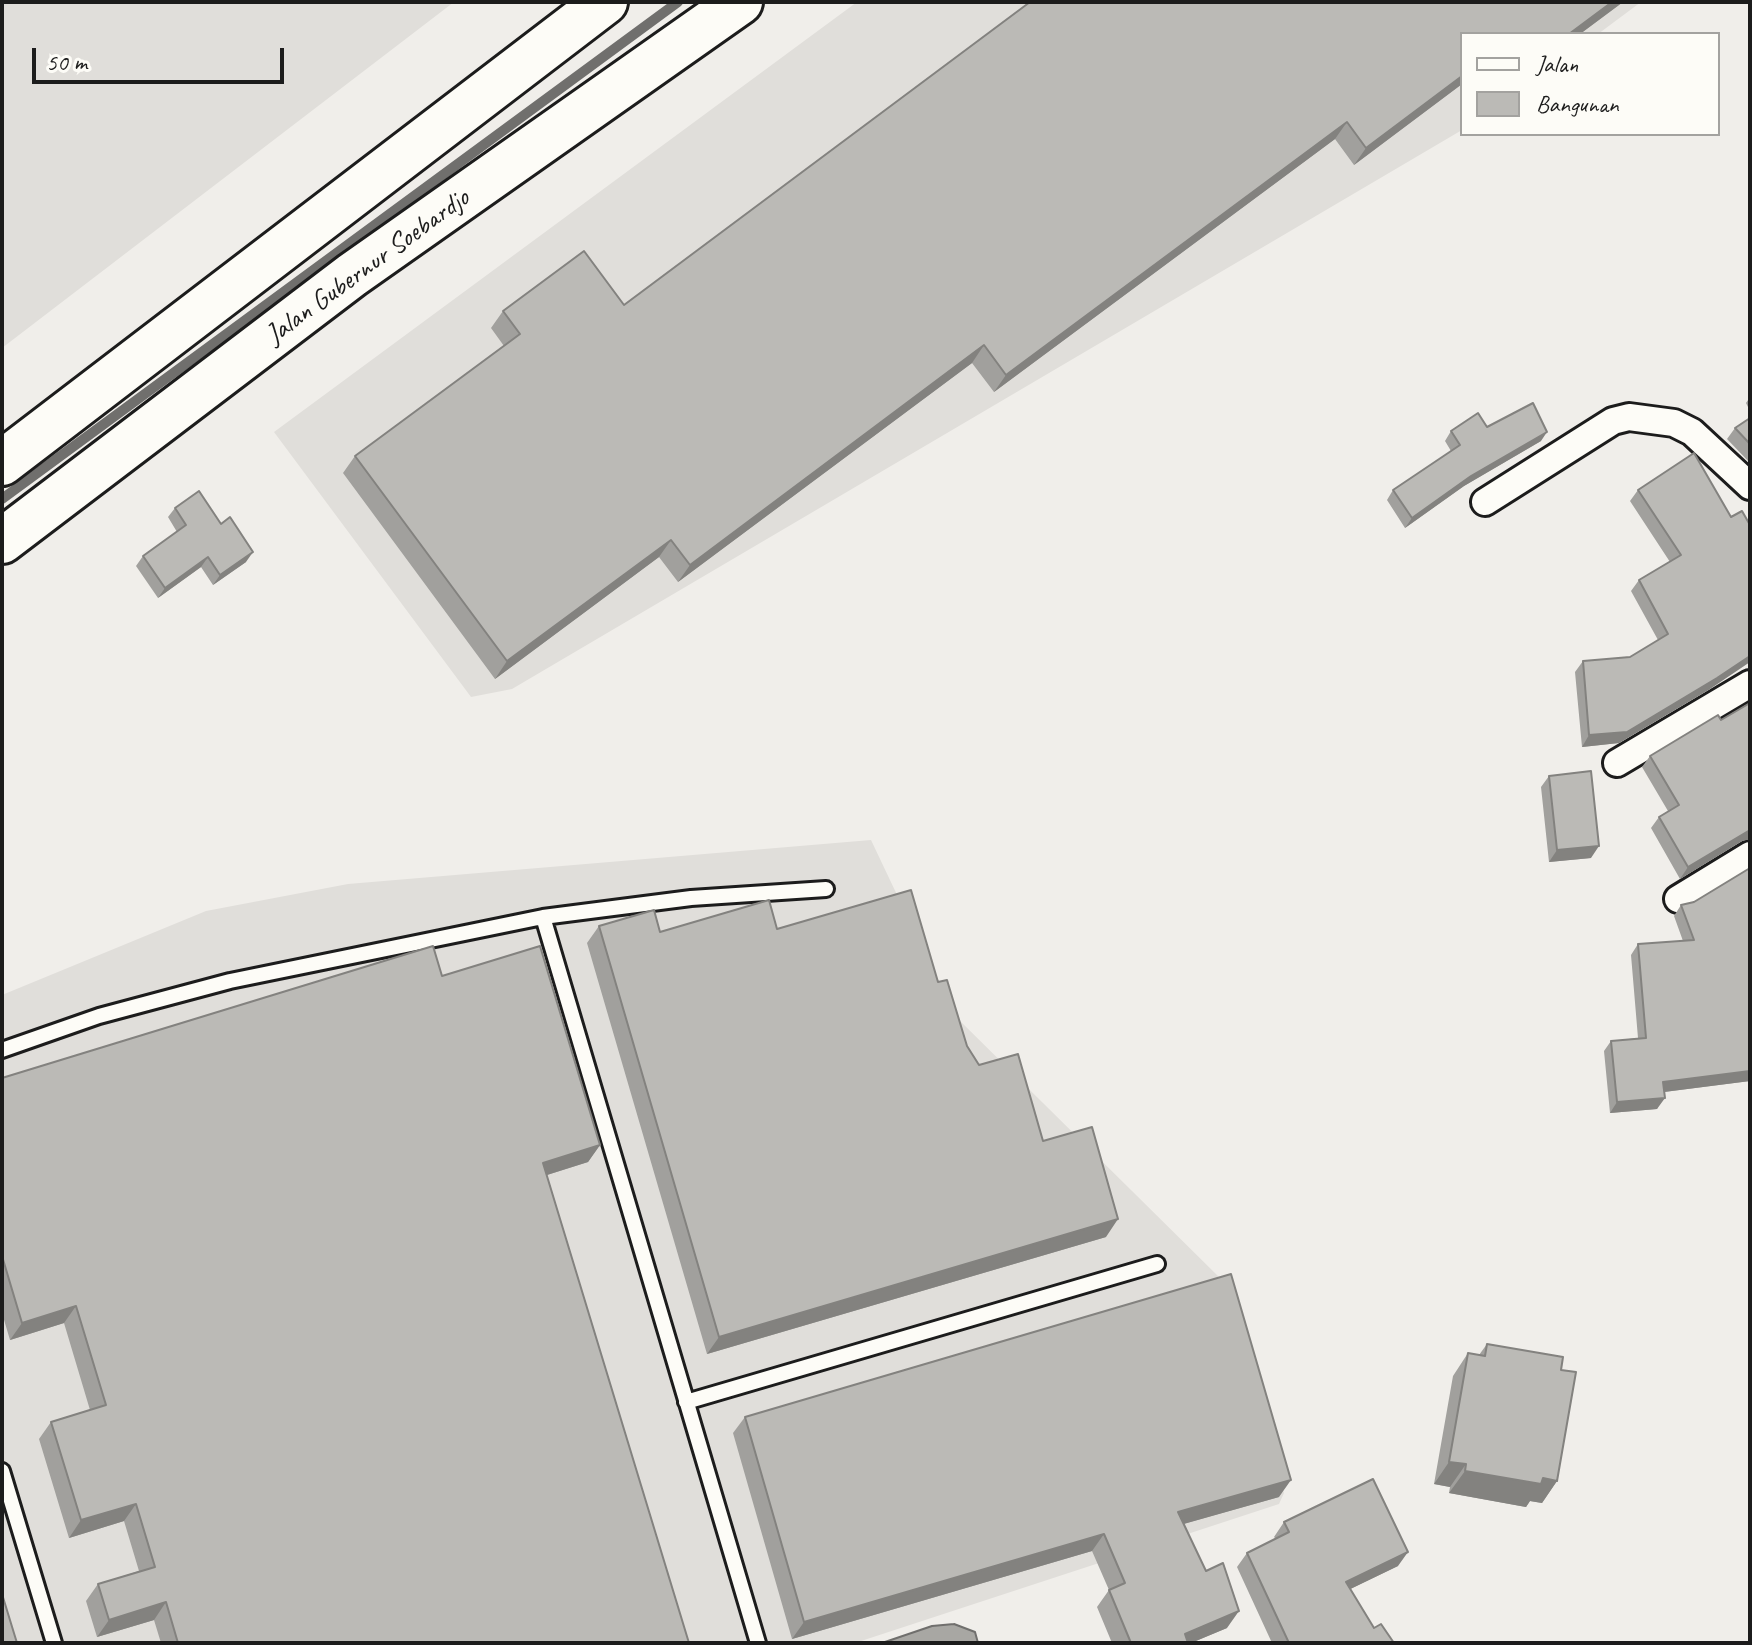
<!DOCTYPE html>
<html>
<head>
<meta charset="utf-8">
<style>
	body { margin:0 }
	#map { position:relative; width:1752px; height:1645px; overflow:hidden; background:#f0eeea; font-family:Caveat,sans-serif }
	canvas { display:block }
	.frame { position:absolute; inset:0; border:4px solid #1c1c1c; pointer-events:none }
	.legend { position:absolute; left:1460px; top:32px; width:260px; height:104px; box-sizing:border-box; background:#fdfcf7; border:2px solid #a3a29f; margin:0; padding:10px 14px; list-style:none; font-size:24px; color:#1c1c1c }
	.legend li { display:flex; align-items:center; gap:16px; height:40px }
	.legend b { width:40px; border:2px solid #a3a29f }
	.scale { position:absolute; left:32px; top:48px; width:252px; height:36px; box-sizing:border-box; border:4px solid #1c1c1c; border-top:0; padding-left:10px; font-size:24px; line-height:28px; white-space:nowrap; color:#1c1c1c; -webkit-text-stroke:6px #fdfcf7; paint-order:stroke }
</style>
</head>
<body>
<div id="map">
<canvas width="1752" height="1645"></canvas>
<div class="frame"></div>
<ul class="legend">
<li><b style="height:10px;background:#fdfcf7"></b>Jalan</li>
<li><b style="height:22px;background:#bbbab6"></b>Bangunan</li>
</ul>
<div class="scale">50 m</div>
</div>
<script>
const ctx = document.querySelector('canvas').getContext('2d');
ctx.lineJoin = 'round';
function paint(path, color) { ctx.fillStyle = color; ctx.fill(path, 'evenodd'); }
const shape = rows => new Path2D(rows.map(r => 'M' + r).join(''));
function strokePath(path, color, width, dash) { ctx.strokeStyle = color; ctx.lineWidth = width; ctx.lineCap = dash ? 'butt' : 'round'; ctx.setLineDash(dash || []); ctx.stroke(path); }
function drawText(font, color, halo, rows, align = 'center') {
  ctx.font = font + ' Caveat,sans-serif'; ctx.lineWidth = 8; ctx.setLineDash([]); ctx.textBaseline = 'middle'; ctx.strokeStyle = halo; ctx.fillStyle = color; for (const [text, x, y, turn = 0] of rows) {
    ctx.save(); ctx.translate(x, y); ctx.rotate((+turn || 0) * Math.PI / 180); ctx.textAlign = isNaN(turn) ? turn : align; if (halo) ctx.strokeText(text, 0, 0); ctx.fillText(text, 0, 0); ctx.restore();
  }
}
paint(shape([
	[2,2,454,2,2,348],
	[857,2,1641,2,1598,34,1462,34,1462,130,512,689,471,697,274,432],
	[871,840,954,1015,1220,1278,1284,1493,1279,1504,855,1643,2,1643,2,995,206,911,348,884]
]), '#e0deda');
const water = shape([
	[954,1624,975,1632,978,1643,882,1643,932,1626,954,1624]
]);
paint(water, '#a8a7a3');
strokePath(water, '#706f6d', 2);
strokePath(shape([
	[2,499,678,2]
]), '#706f6d', 10);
const service = shape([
	[543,917,758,1643],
	[2,1050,99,1016,230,981,543,917,691,898,826,889],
	[686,1402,1157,1264],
	[2,1471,54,1643]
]);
const minor = shape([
	[1485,502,1613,421,1629,417,1674,423,1692,432,1750,486],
	[1617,763,1750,684],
	[1678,899,1750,855]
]);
const trunk = shape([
	[2,463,605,2],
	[2,541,352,275,740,2]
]);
strokePath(service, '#1c1c1c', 20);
strokePath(minor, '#1c1c1c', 32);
strokePath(trunk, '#1c1c1c', 50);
strokePath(service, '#fdfcf7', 14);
strokePath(minor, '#fdfcf7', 26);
strokePath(trunk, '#fdfcf7', 44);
paint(shape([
	[1030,2,1623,2,1580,34,1462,34,1462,84,1354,165,1335,139,994,392,972,363,678,582,659,557,495,679,343,473,355,456,504,346,491,328,503,311,584,251,624,305],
	[1750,397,1750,411,1746,403],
	[1750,418,1750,463,1727,439,1735,428],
	[1487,427,1541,441,1464,486,1405,528,1387,500,1393,490,1451,451,1445,441,1451,431],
	[1694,453,1710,689,1619,743,1582,747,1575,672,1583,661,1630,657,1658,640,1631,591,1639,580,1670,562,1630,501,1638,490],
	[175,508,246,562,213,585,201,567,158,598,136,566,143,556,177,532,168,517],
	[1750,703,1750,839,1742,841,1680,879,1651,828,1659,817,1668,811,1642,767,1650,756,1721,720],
	[1549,776,1591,858,1549,862,1541,787],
	[1750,868,1750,1081,1664,1092,1657,1109,1610,1113,1604,1051,1611,1041,1638,1038,1631,955,1638,944,1683,941,1674,916,1681,905,1694,902],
	[599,926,660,932,777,929,938,982,967,1046,979,1065,1043,1141,1106,1237,707,1354,587,943],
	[442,976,600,1145,588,1162,547,1175,689,1643,161,1643,154,1620,97,1637,86,1601,98,1584,139,1571,124,1521,69,1538,39,1439,51,1422,90,1410,64,1323,10,1340,2,1313,2,1078],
	[1487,1344,1561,1370,1557,1481,1542,1503,1530,1501,1526,1507,1449,1493,1450,1487,1434,1484,1453,1376,1468,1353,1479,1355],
	[745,1417,1279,1497,1183,1524,1227,1628,1191,1643,1112,1643,1097,1607,1109,1590,1092,1551,792,1639,733,1433],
	[1284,1522,1398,1566,1350,1589,1374,1628,1394,1643,1272,1643,1237,1567,1247,1553,1276,1539,1274,1537]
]), '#a1a09d');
paint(shape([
	[1612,2,1623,2,1580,34,1569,34],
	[1462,76,1462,84,1354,165,1366,148],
	[1347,122,1335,139,994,392,1006,375],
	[984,345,972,363,678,582,690,565],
	[1547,432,1541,441,1464,486,1405,528,1412,518,1471,476],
	[671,540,659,557,495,679,507,661],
	[253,552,246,562,213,585,220,575],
	[208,557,201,567,158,598,165,588],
	[1750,656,1750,662,1710,689,1619,743,1582,747,1589,735],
	[1750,830,1750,839,1742,841,1680,879,1688,867],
	[1599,846,1591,858,1549,862,1557,850],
	[1750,1071,1750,1081,1656,1093,1663,1082],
	[1665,1098,1657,1109,1610,1113,1617,1102],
	[600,1145,588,1162,531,1180,543,1163],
	[1118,1219,1106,1237,707,1354,719,1337],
	[76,1306,64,1323,10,1340,22,1323],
	[1449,1462,1466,1464,1450,1487,1434,1484],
	[1465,1471,1543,1478,1557,1481,1542,1503,1530,1501,1526,1507,1449,1493],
	[1291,1480,1279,1497,1166,1529,1178,1512],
	[136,1504,124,1521,69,1538,81,1520],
	[1104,1534,1092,1551,792,1639,804,1622],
	[1408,1552,1398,1566,1336,1596,1346,1582],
	[166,1602,154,1620,97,1637,109,1620],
	[1239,1611,1227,1628,1191,1643,1178,1643,1185,1634]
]), '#83827f');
const building = shape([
	[1030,2,1612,2,1569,34,1462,34,1462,76,1366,148,1347,122,1006,375,984,345,690,565,671,540,507,661,355,456,520,334,503,311,584,251,624,305,1030,2],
	[1533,403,1547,432,1471,476,1412,518,1393,490,1460,445,1451,431,1478,413,1487,427,1533,403],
	[1750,418,1750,444,1735,428,1750,418],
	[1694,453,1731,517,1742,511,1750,525,1750,656,1717,678,1627,732,1589,735,1583,661,1630,657,1668,634,1639,580,1681,555,1638,490,1694,453],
	[199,491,221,524,230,517,253,552,220,575,208,557,165,588,143,556,186,525,175,508,199,491],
	[1750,703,1750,830,1688,867,1659,817,1679,805,1650,756,1718,715,1721,720,1750,703],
	[1591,771,1599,846,1557,850,1549,776,1591,771],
	[1750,868,1750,1071,1663,1082,1665,1098,1617,1102,1611,1041,1646,1038,1638,944,1694,940,1681,905,1694,902,1750,868],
	[911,890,938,982,947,980,967,1046,979,1065,1018,1054,1043,1141,1092,1127,1118,1219,719,1337,599,926,654,910,660,932,769,900,777,929,911,890],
	[433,946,442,976,540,946,600,1145,543,1163,689,1643,178,1643,166,1602,109,1620,98,1584,155,1567,136,1504,81,1520,51,1422,106,1405,76,1306,22,1323,2,1256,2,1078,433,946],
	[1231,1274,1291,1480,1178,1512,1206,1571,1223,1563,1239,1611,1185,1634,1188,1643,1131,1643,1109,1590,1125,1583,1104,1534,804,1622,745,1417,1231,1274],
	[1487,1344,1563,1357,1561,1370,1576,1372,1557,1481,1543,1478,1541,1484,1465,1471,1466,1464,1449,1462,1468,1353,1485,1356,1487,1344],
	[1373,1479,1408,1552,1346,1582,1374,1628,1381,1624,1394,1643,1289,1643,1247,1553,1289,1532,1284,1522,1373,1479],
	[2,1594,17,1643,2,1643,2,1594]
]);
paint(building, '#bbbab6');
strokePath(building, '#83827f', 2);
drawText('28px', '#1c1c1c', '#fdfcf7', [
	["Jalan Gubernur Soebardjo",368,267,-36]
]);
</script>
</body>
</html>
